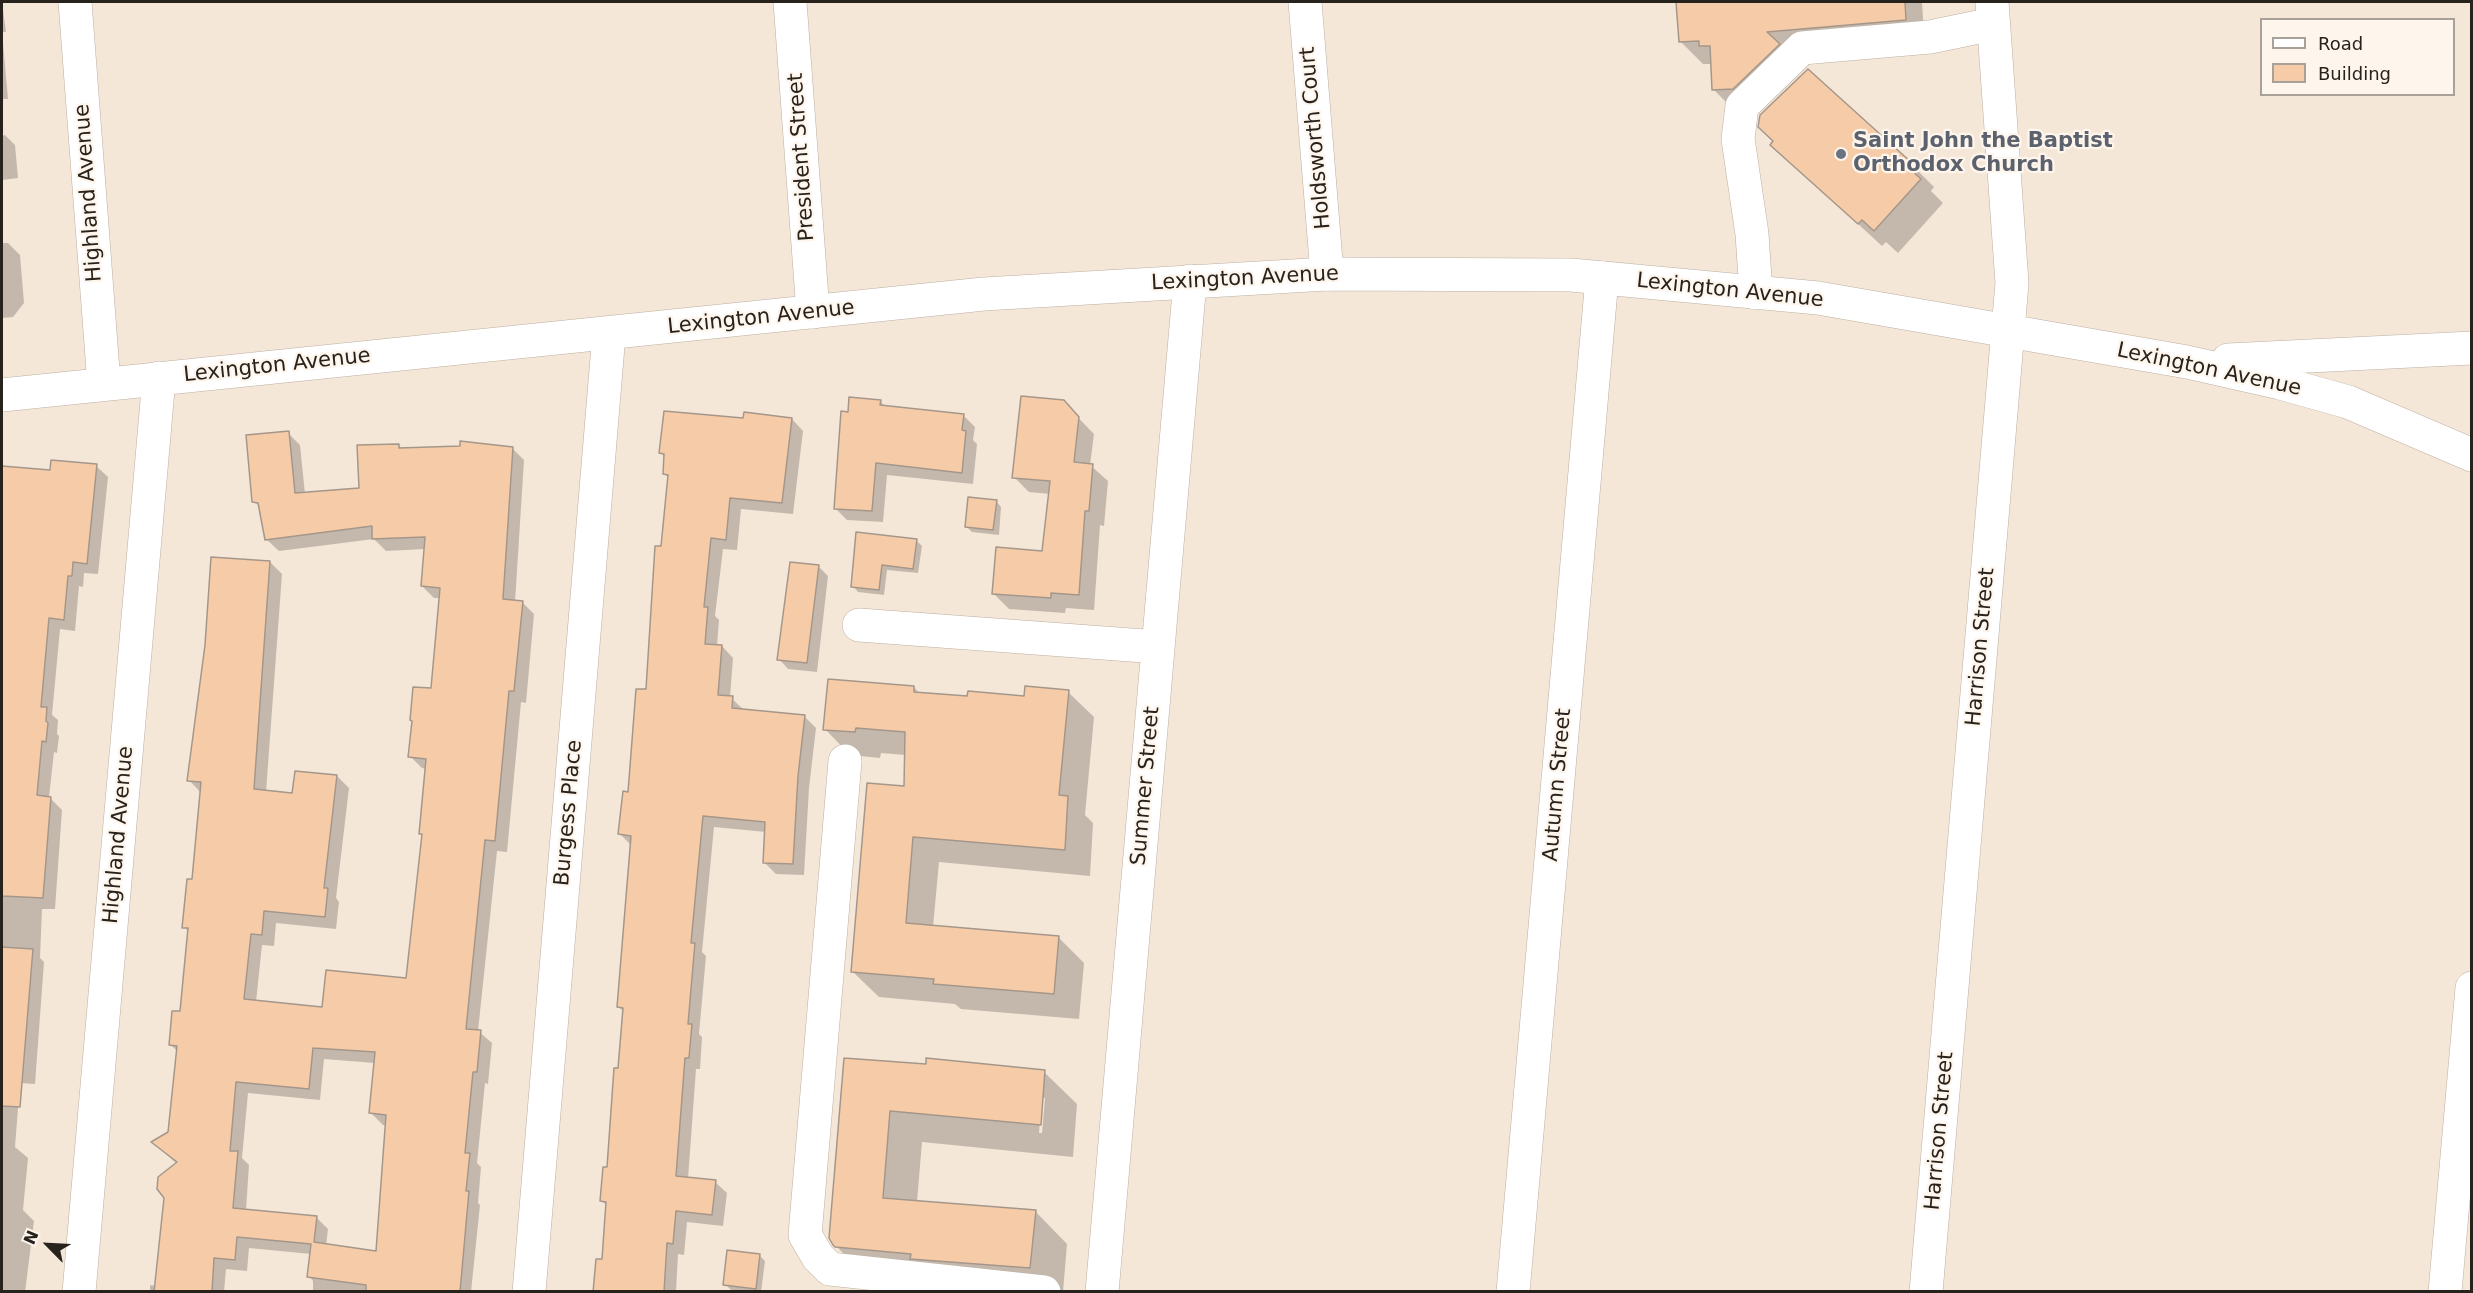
<!DOCTYPE html>
<html>
<head>
<meta charset="utf-8">
<style>
	body { margin:0 }
	#map { position:relative; width:2473px; height:1293px; overflow:hidden; background:#f5e7d8; font-family:"DejaVu Sans",sans-serif }
	canvas { display:block }
	.frame { position:absolute; inset:0; border:3px solid #27221c; pointer-events:none }
	.legend { position:absolute; left:2260px; top:18px; width:195px; height:78px; box-sizing:border-box; background:#fef5ec; border:2px solid #a8a199; margin:0; padding:8px 10px; list-style:none; font-size:18px; color:#27221c }
	.legend li { display:flex; align-items:center; gap:12px; height:30px }
	.legend b { width:30px; border:2px solid #a8a199 }
	.north { position:absolute; left:18px; top:1215px; width:60px; height:60px; -webkit-text-stroke:4px #fef5ec; paint-order:stroke; rotate:294deg; font-size:16px; font-weight:700; line-height:24px; text-align:center; color:#27221c }
	.north::after { content:''; display:block; margin:auto; width:21px; height:27px; background:#27221c; clip-path:polygon(50% 0,100% 100%,50% 72%,0 100%) }
</style>
</head>
<body>
<div id="map">
<canvas width="2473" height="1293"></canvas>
<div class="frame"></div>
<ul class="legend">
<li><b style="height:8px;background:#fff"></b>Road</li>
<li><b style="height:16px;background:#f6cca8"></b>Building</li>
</ul>
<div class="north">N</div>
</div>
<script>
const ctx = document.querySelector('canvas').getContext('2d');
ctx.lineJoin = 'round';
function paint(path, color) { ctx.fillStyle = color; ctx.fill(path, 'evenodd'); }
const shape = rows => new Path2D(rows.map(r => 'M' + r).join(''));
function strokePath(path, color, width, dash) { ctx.strokeStyle = color; ctx.lineWidth = width; ctx.lineCap = dash ? 'butt' : 'round'; ctx.setLineDash(dash || []); ctx.stroke(path); }
function drawText(font, color, halo, rows, align = 'center') {
  ctx.font = font + ' "DejaVu Sans",sans-serif'; ctx.lineWidth = 4.5; ctx.setLineDash([]); ctx.textBaseline = 'middle'; ctx.strokeStyle = halo; ctx.fillStyle = color; for (const [text, x, y, turn = 0] of rows) {
    ctx.save(); ctx.translate(x, y); ctx.rotate((+turn || 0) * Math.PI / 180); ctx.textAlign = isNaN(turn) ? turn : align; if (halo) ctx.strokeText(text, 0, 0); ctx.fillText(text, 0, 0); ctx.restore();
  }
}
paint(shape([
	[2,2,6,32,2,32,8,99,2,99],
	[1677,2,1922,2,1924,35,1789,55,1737,113,1714,90,1712,64,1703,64,1680,41],
	[1808,71,1911,164,1934,187,1931,191,1943,203,1898,253,1886,242,1882,246,1772,145],
	[5,135,15,145,18,178,2,180,2,136],
	[2,243,8,243,20,255,24,303,13,317,2,318],
	[880,401,886,407,963,415,975,427,973,440,977,444,973,484,887,475,883,522,847,520,835,508],
	[1063,402,1094,434,1090,465,1108,481,1104,526,1100,525,1094,610,1066,608,1065,613,1009,609,993,593,1043,552,1050,494,1029,492,1014,477],
	[792,419,803,431,793,514,741,509,737,550,723,549,715,616,719,620,717,646,722,646,733,658,730,697,744,710,805,717,816,728,809,788,804,875,776,874,764,862,766,832,714,827,702,952,706,956,699,1034,702,1037,700,1069,696,1069,688,1179,715,1182,727,1193,723,1226,687,1222,684,1255,678,1254,676,1292,595,1292,603,1261,607,1206,601,1200,608,1169,624,1012,619,1007,631,845,620,834,647,691,663,548,669,479,664,473,665,457,661,453,744,420],
	[288,433,300,445,305,494,360,489,399,445,403,450,512,448,524,460,515,602,522,602,534,614,526,703,521,702,507,852,497,851,478,1031,492,1043,488,1084,485,1083,477,1163,481,1167,478,1203,480,1205,471,1292,313,1292,313,1281,309,1276,311,1254,249,1248,247,1271,226,1269,224,1292,150,1292,150,1285,156,1286,177,1164,153,1142,169,1133,178,1052,171,1045,181,1013,189,932,184,927,193,881,201,793,189,780,270,562,282,574,266,792,293,794,337,776,349,788,336,898,339,902,336,929,276,923,274,946,262,945,256,1002,323,1008,407,980,424,836,421,833,426,769,422,768,410,756,432,690,440,598,434,598,422,586,425,549,386,551,374,539,279,551,266,539,261,508,254,501],
	[324,1059,375,1063,371,1113,383,1125,387,1125,377,1253,326,1246,328,1229,316,1217,246,1210,249,1165,242,1158,248,1093,320,1100],
	[96,466,108,477,98,574,84,573,83,587,79,586,75,631,60,629,52,715,58,720,57,734,59,736,57,753,54,752,49,797,62,810,55,909,42,909,40,958,44,962,35,1084,20,1083,15,1147,28,1158,23,1210,34,1221,25,1292,2,1292,2,467,52,471],
	[996,501,1001,507,999,535,972,532,966,526],
	[916,540,922,546,918,573,887,570,884,595,858,592,853,586],
	[818,566,828,576,817,672,788,669,779,659],
	[914,687,920,694,969,698,1025,697,1068,692,1094,717,1085,815,1093,823,1090,876,939,862,933,927,1058,937,1084,963,1079,1019,961,1009,955,1004,879,997,853,972,905,788,906,755,881,753,880,758,850,755,825,729],
	[845,1059,1044,1072,1077,1104,1073,1157,922,1142,917,1202,1035,1211,1067,1244,1063,1292,954,1292,869,1279,836,1246],
	[1042,1098,1045,1098,1042,1133,1039,1133],
	[759,1255,765,1261,761,1292,731,1290,725,1284]
]), '#0003');
const building = shape([
	[1676,2,1905,2,1906,20,1767,32,1780,44,1733,89,1712,90,1710,46,1699,46,1699,41,1679,42,1676,2],
	[1808,69,1912,163,1908,167,1921,179,1874,231,1862,220,1858,224,1770,145,1773,141,1758,127,1760,115,1808,69],
	[1021,396,1064,400,1079,417,1074,462,1093,464,1089,511,1085,511,1079,595,1051,593,1051,598,992,594,996,547,1042,551,1050,481,1012,478,1021,396],
	[849,397,881,400,880,405,964,414,962,430,966,431,962,473,876,463,872,511,834,509,841,411,848,412,849,397],
	[664,411,743,418,744,412,792,418,782,503,730,498,726,540,711,538,704,607,708,607,705,644,722,645,718,695,733,696,732,708,805,715,798,776,793,864,763,863,765,822,703,816,691,943,695,943,688,1024,692,1024,689,1058,685,1058,676,1176,716,1180,712,1215,676,1211,673,1244,667,1243,664,1292,593,1292,596,1259,602,1259,606,1202,600,1201,603,1167,607,1167,614,1068,618,1068,623,1008,617,1007,631,836,618,834,623,791,628,792,636,689,646,689,655,546,661,546,668,475,663,474,664,454,659,453,664,411],
	[289,431,295,493,359,488,357,445,399,444,399,448,460,446,460,441,513,447,503,599,523,601,514,691,509,691,495,841,485,840,466,1029,481,1030,477,1072,473,1072,465,1153,470,1153,466,1191,469,1191,460,1292,366,1292,366,1285,307,1277,311,1244,237,1237,235,1260,214,1258,212,1292,154,1292,164,1198,157,1189,158,1177,177,1162,151,1142,168,1132,177,1046,169,1045,172,1011,180,1011,188,928,182,928,187,879,192,879,201,782,187,781,205,645,211,557,270,561,254,789,292,793,295,771,337,775,324,888,328,888,325,917,264,911,262,935,251,934,244,999,322,1007,326,970,406,978,422,834,419,834,426,759,408,757,412,721,410,720,413,687,431,688,440,588,421,586,425,537,372,539,372,526,265,540,258,503,252,502,246,435,289,431],
	[313,1048,375,1052,369,1113,386,1115,376,1251,314,1242,317,1216,233,1208,238,1151,230,1151,236,1082,309,1089,313,1048],
	[51,460,97,464,87,564,73,562,72,576,68,576,64,620,49,618,41,707,47,707,46,721,48,723,46,742,42,741,37,795,51,797,43,898,2,896,2,466,50,470,51,460],
	[968,497,997,500,993,530,965,527,968,497],
	[856,532,917,539,913,569,882,565,879,590,851,587,856,532],
	[790,562,819,565,807,663,777,660,790,562],
	[828,679,914,686,914,692,967,696,968,691,1024,696,1025,686,1069,690,1059,795,1068,796,1065,850,913,837,906,923,1059,936,1054,994,933,984,934,979,851,972,867,783,904,786,905,732,856,728,855,732,823,730,828,679],
	[2,947,33,949,20,1107,2,1106,2,947],
	[844,1058,926,1064,926,1058,1045,1070,1041,1125,890,1111,883,1198,1036,1210,1030,1268,910,1259,911,1254,835,1247,833,1245,829,1238,844,1058],
	[727,1250,760,1254,756,1289,723,1285,727,1250]
]);
paint(building, '#f6cca8');
strokePath(building, '#a5968a', 1.5);
const minor = shape([
	[75,2,104,384],
	[790,2,813,312],
	[1305,2,1327,274],
	[1756,293,1752,234,1738,139,1742,106,1802,48,1930,37,1993,24],
	[859,625,1158,647],
	[845,761,805,1235,818,1257,830,1269,1044,1292],
	[79,1292,159,378],
	[529,1292,609,334],
	[1102,1292,1190,281],
	[1513,1292,1602,278],
	[1926,1292,2012,283,1992,2],
	[2445,1292,2472,988]
]);
const major = shape([
	[2228,360,2472,348],
	[2,395,984,294,1327,274,1571,275,1818,298,2187,362,2280,383,2348,402,2472,455]
]);
strokePath(minor, '#bdafa1', 34);
strokePath(major, '#bdafa1', 34);
strokePath(minor, '#fff', 33);
strokePath(major, '#fff', 33);
for (const [x, y, r, color] of [
	[1841,154,6,"#6b7280"]
]) { const dot = new Path2D(); dot.arc(x, y, r, 0, 2 * Math.PI); ctx.fillStyle = color; ctx.fill(dot); strokePath(dot, '#fef5ec', 2); }
drawText('21px', '#27221c', '#fef5ec', [
	["Holdsworth Court",1316,138,-95],
	["President Street",802,157,-94],
	["Highland Avenue",89,193,-94],
	["Lexington Avenue",1245,279,-3],
	["Lexington Avenue",1730,291,6],
	["Lexington Avenue",761,318,-6],
	["Lexington Avenue",277,366,-6],
	["Lexington Avenue",2209,370,12],
	["Harrison Street",1981,647,-85],
	["Autumn Street",1558,785,-85],
	["Summer Street",1146,786,-85],
	["Burgess Place",569,813,-85],
	["Highland Avenue",119,835,-85],
	["Harrison Street",1940,1131,-85]
]);
drawText('bold 21px', '#5b616d', '#fef5ec', [
	["Saint John the Baptist",1853,142],
	["Orthodox Church",1853,166]
], 'left');
</script>
</body>
</html>
